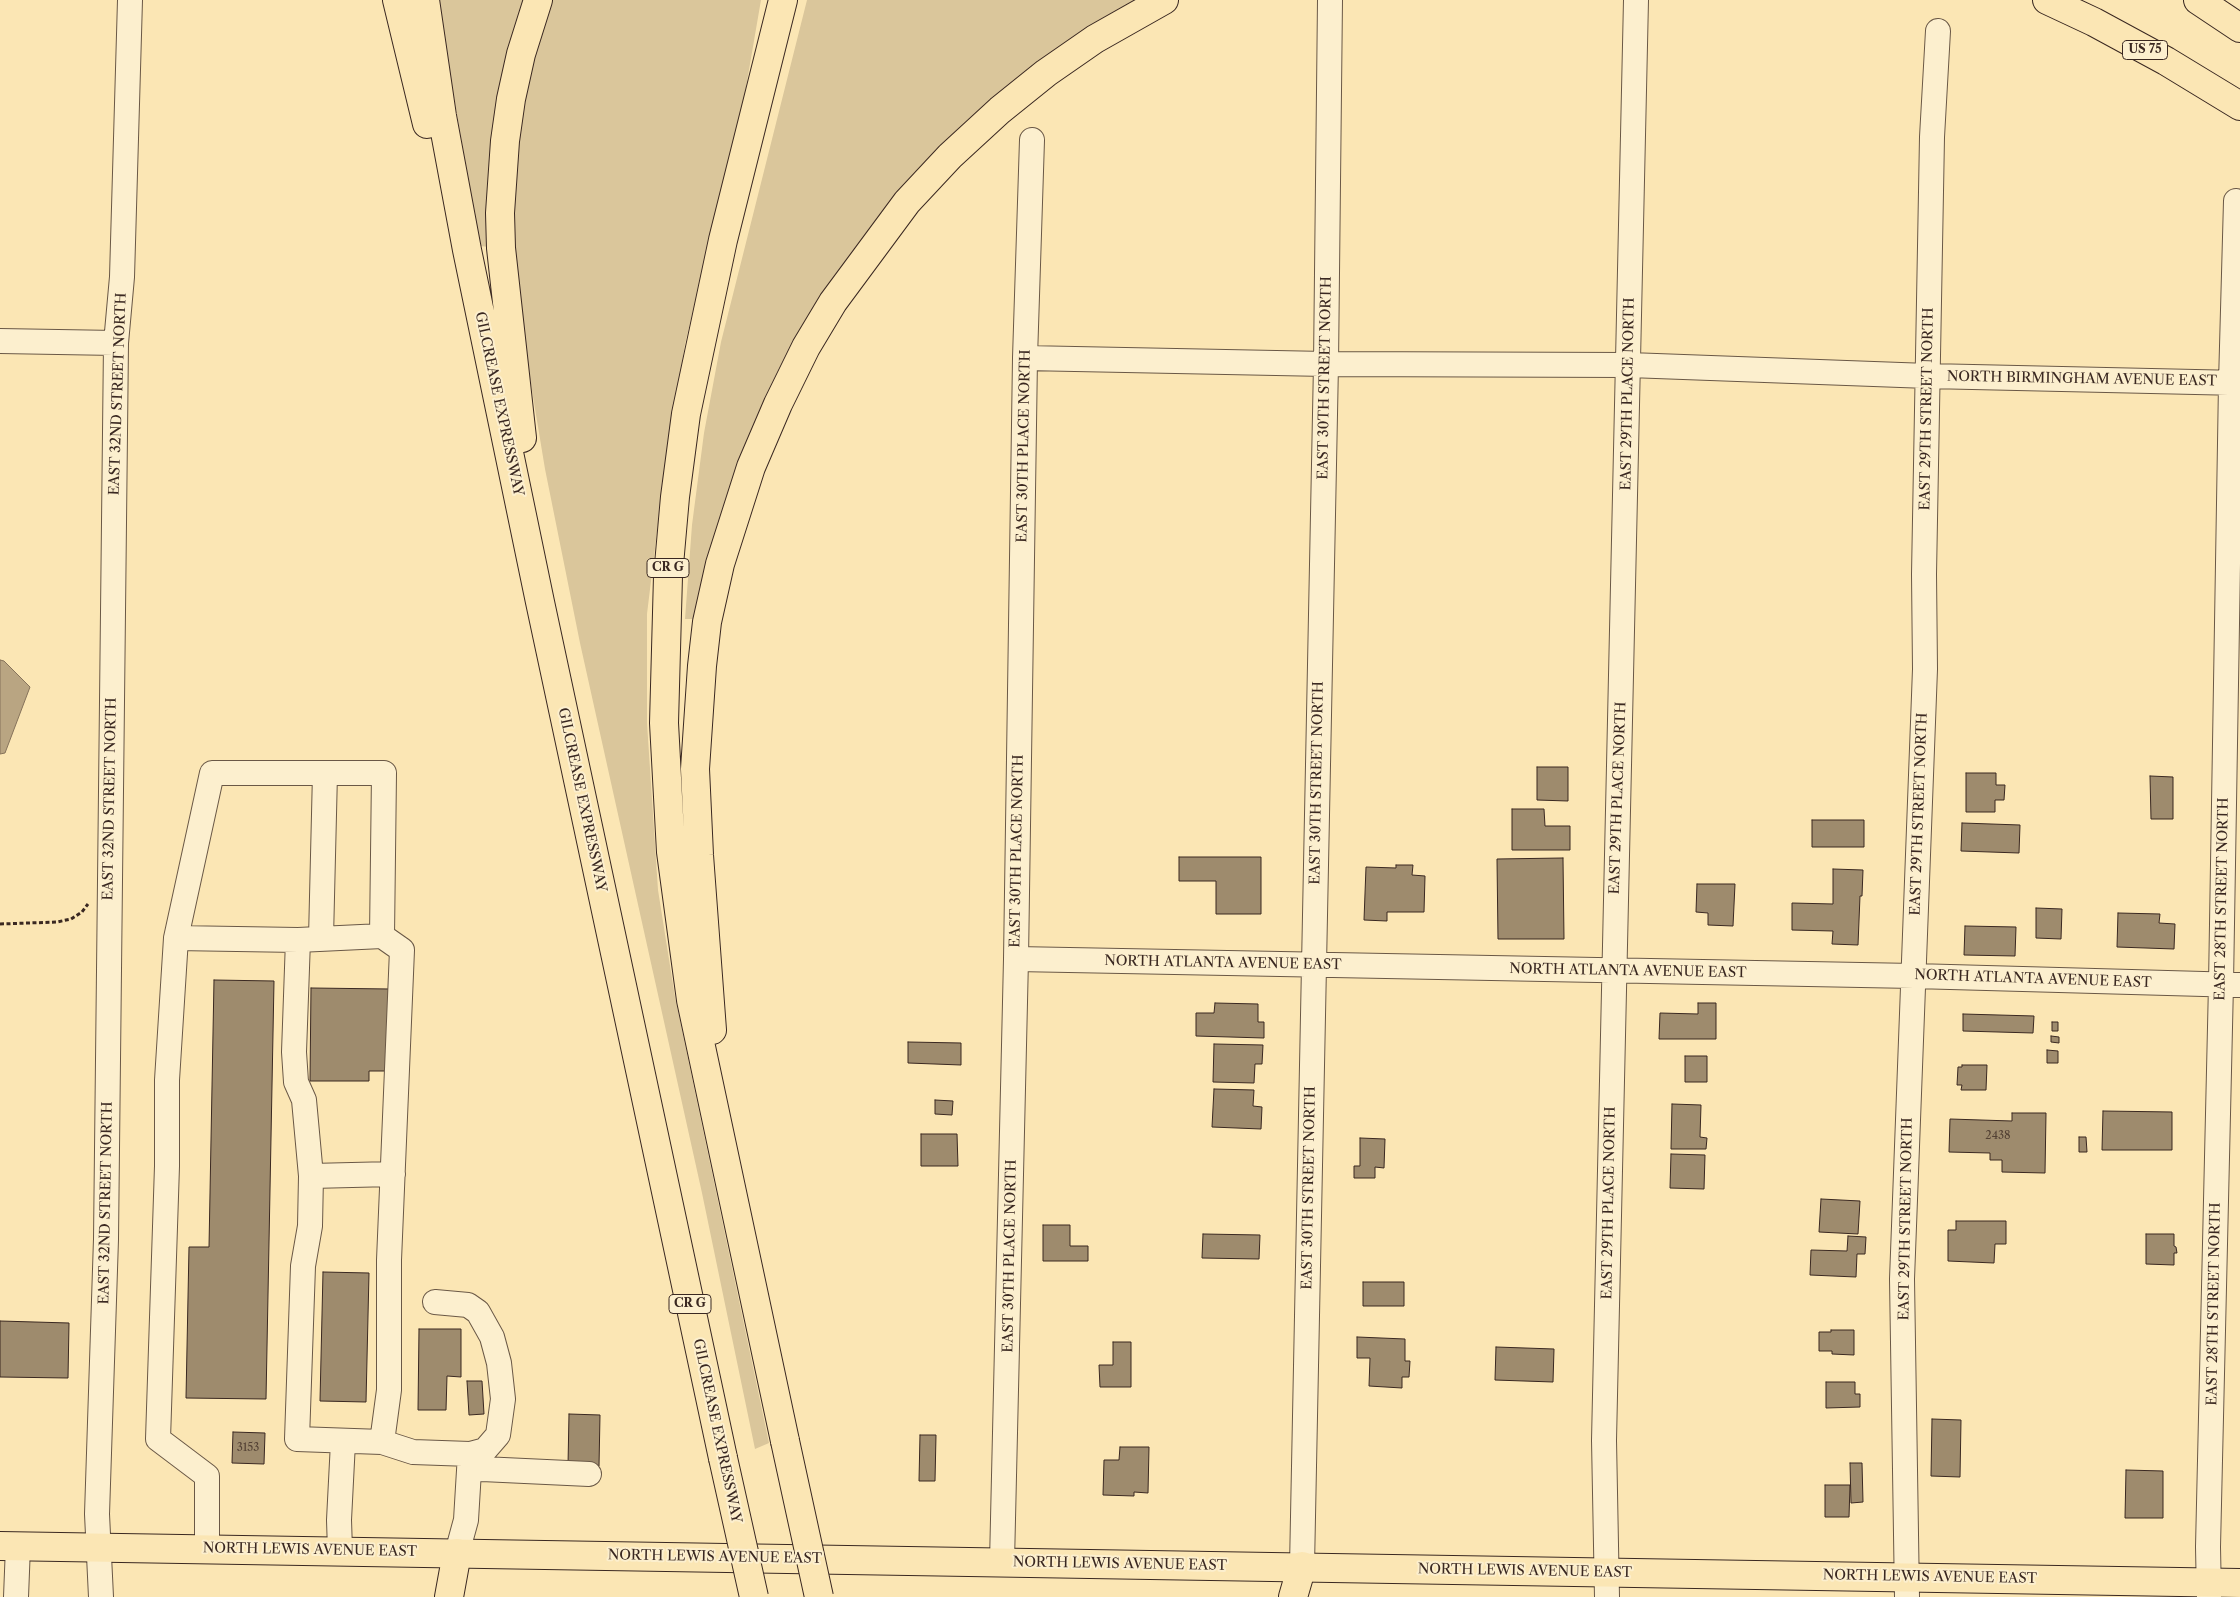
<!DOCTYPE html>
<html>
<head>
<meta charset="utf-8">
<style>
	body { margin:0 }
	canvas { display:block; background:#fbe6b4 }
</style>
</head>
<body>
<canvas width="2240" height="1597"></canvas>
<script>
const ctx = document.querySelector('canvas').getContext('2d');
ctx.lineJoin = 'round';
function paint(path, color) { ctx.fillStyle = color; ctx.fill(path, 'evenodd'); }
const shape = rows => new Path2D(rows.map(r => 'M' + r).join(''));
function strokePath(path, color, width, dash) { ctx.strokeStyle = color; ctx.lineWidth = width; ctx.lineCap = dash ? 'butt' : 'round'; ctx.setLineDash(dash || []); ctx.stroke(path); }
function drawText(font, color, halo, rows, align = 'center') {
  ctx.font = font + ' "Libre Caslon Text",serif'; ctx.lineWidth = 4; ctx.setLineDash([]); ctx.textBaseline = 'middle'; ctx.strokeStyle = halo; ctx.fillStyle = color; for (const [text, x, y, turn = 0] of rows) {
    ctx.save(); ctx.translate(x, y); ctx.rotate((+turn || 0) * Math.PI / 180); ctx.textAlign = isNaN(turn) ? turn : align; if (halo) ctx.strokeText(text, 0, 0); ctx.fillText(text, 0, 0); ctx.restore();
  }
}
paint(shape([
	[437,0,524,0,512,35,490,148,489,247,480,246],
	[552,0,761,0,745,93,685,344,663,482,647,614,647,723,658,890,675,997,769,1443,755,1449,702,1193,580,643,545,469,516,294,512,195,523,96],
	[807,0,1141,0,858,248,697,619,685,619,692,525,704,433,721,342]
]), '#dac69b');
const water = shape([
	[0,660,4,661,30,687,5,753,0,754,0,660]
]);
paint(water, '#b9a582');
strokePath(water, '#86735b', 1);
const building = shape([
	[1537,767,1568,767,1568,801,1537,800,1537,767],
	[1966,773,1996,773,1996,785,2005,785,2004,800,1995,800,1995,812,1966,812,1966,773],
	[2150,776,2173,777,2173,819,2151,819,2150,776],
	[1512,809,1544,809,1545,826,1570,826,1570,850,1512,850,1512,809],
	[1812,820,1864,820,1864,847,1812,847,1812,820],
	[1962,823,2020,825,2019,853,1961,851,1962,823],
	[1179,857,1261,857,1261,914,1216,914,1216,881,1179,881,1179,857],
	[1563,858,1564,939,1498,939,1497,859,1563,858],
	[1396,865,1413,865,1412,875,1425,876,1424,912,1387,912,1387,921,1364,920,1366,867,1396,868,1396,865],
	[1833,869,1863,870,1862,896,1860,896,1858,945,1832,944,1833,931,1792,930,1792,903,1833,904,1833,869],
	[1697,884,1735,884,1733,926,1708,925,1708,913,1696,912,1697,884],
	[2036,908,2062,909,2061,939,2036,938,2036,908],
	[2118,913,2160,914,2159,923,2175,924,2174,949,2117,947,2118,913],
	[1965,926,2016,927,2015,956,1964,955,1965,926],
	[214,980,274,981,266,1399,186,1398,189,1247,209,1247,214,980],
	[311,988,390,989,389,1071,369,1071,369,1081,310,1081,311,988],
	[1215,1003,1258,1004,1258,1022,1264,1022,1264,1038,1196,1036,1196,1013,1214,1013,1215,1003],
	[1698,1003,1716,1003,1716,1039,1659,1039,1660,1013,1698,1014,1698,1003],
	[1963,1014,2034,1016,2033,1033,1963,1031,1963,1014],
	[2052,1022,2058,1022,2058,1031,2052,1031,2052,1022],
	[2051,1036,2059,1037,2059,1043,2051,1042,2051,1036],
	[908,1042,961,1043,961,1065,908,1063,908,1042],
	[1214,1044,1263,1045,1262,1064,1255,1064,1254,1083,1213,1082,1214,1044],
	[2047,1050,2058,1051,2058,1063,2047,1063,2047,1050],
	[1685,1056,1707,1056,1707,1082,1685,1082,1685,1056],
	[1962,1065,1987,1065,1986,1090,1961,1090,1962,1085,1957,1085,1958,1067,1962,1067,1962,1065],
	[1214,1089,1254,1090,1253,1106,1262,1107,1261,1129,1212,1127,1214,1089],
	[935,1100,953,1101,952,1115,935,1114,935,1100],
	[1672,1104,1701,1105,1700,1137,1707,1138,1706,1149,1671,1149,1672,1104],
	[2103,1111,2172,1112,2172,1150,2102,1150,2103,1111],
	[2012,1113,2046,1113,2045,1173,2002,1172,2002,1160,1990,1160,1990,1153,1949,1152,1950,1119,2012,1121,2012,1113],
	[921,1134,957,1134,958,1166,921,1166,921,1134],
	[2079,1137,2086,1137,2087,1152,2079,1152,2079,1137],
	[1360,1138,1385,1139,1384,1168,1375,1167,1375,1178,1354,1178,1354,1166,1360,1166,1360,1138],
	[1671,1154,1705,1155,1704,1189,1670,1188,1671,1154],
	[1821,1199,1860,1201,1858,1234,1819,1232,1821,1199],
	[1956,1221,2006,1221,2006,1244,1995,1244,1994,1263,1948,1261,1948,1230,1956,1230,1956,1221],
	[1043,1225,1070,1225,1070,1246,1088,1246,1088,1261,1043,1261,1043,1225],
	[1203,1234,1260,1235,1259,1259,1202,1258,1203,1234],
	[2146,1234,2174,1234,2174,1246,2176,1247,2177,1253,2174,1253,2174,1265,2146,1264,2146,1234],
	[1848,1236,1866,1237,1865,1254,1857,1254,1856,1277,1810,1275,1811,1250,1847,1251,1848,1236],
	[323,1272,369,1273,366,1402,320,1401,323,1272],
	[1363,1282,1404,1282,1404,1306,1363,1306,1363,1282],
	[0,1321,69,1323,68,1378,0,1377,0,1321],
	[419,1329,461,1329,461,1377,447,1376,446,1410,418,1410,419,1329],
	[1831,1330,1854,1330,1854,1355,1832,1354,1832,1351,1819,1351,1819,1332,1831,1332,1831,1330],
	[1357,1337,1405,1339,1405,1361,1410,1361,1409,1377,1402,1377,1402,1388,1369,1386,1370,1358,1357,1358,1357,1337],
	[1113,1342,1131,1342,1131,1387,1100,1387,1099,1365,1113,1365,1113,1342],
	[1496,1347,1554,1349,1553,1382,1495,1380,1496,1347],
	[467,1381,482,1381,484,1414,469,1415,467,1381],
	[1826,1382,1855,1382,1855,1394,1860,1394,1860,1407,1826,1408,1826,1382],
	[569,1414,600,1415,599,1466,568,1465,569,1414],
	[1932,1419,1961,1420,1960,1477,1931,1476,1932,1419],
	[233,1432,265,1433,264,1464,232,1463,233,1432],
	[920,1435,936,1435,935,1481,919,1481,920,1435],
	[1120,1447,1149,1447,1148,1493,1134,1492,1134,1496,1103,1495,1104,1460,1119,1460,1120,1447],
	[1850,1463,1862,1463,1863,1502,1851,1503,1850,1463],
	[2126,1470,2163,1471,2163,1518,2125,1518,2126,1470],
	[1825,1485,1850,1485,1849,1517,1825,1517,1825,1485]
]);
paint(building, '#9e8b6d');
strokePath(building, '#3a2821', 1);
const minor = shape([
	[0,341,116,343],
	[1025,358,1326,364,1629,365,1928,376,2240,383],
	[382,936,402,950,389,1260,389,1390,382,1442],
	[176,938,298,940,294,1052,296,1082,304,1100,311,1176,310,1226,303,1266,297,1439,382,1442,413,1452,470,1454],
	[321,938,325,773],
	[1016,959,1914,976,2240,985],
	[311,1176,393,1174],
	[435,1302,468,1305,478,1312,492,1337,499,1363,503,1399,498,1435,485,1450,470,1454,466,1520,457,1553],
	[470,1470,482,1469,589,1474],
	[207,1549,207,1476,158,1439,167,1166,167,1080,176,938,212,773,384,773,382,936,298,940],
	[340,1550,339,1520,343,1442],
	[1002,1562,1016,959,1025,358,1032,140],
	[1302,1566,1326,364,1330,0],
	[16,1597,18,1546],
	[101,1597,97,1514,106,1239,116,343,122,277,130,0],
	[1607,1597,1604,1440,1636,0],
	[1907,1597,1902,1279,1925,669,1924,574,1932,137,1938,31],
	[2209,1597,2208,1547,2221,984,2231,383,2236,201]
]);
const major = shape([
	[0,1546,2240,1583]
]);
const highway = shape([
	[397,0,427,124],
	[425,0,442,116,467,250,540,602,723,1458],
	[783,0,723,240,686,414,675,497,668,576,664,723,671,852,691,1000,785,1441],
	[2047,0,2094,22,2166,61,2240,106],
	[2198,0,2240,28],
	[522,438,501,248,500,213,505,141,511,99,521,54,538,0],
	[712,1030,699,855,695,769,702,666,707,622,720,564,751,467,778,404,806,347,833,302,907,202,950,156,1000,110,1046,73,1095,39,1164,0],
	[449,1597,457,1553],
	[1293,1597,1302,1566]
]);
strokePath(minor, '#6a5846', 26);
strokePath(major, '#3a2821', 30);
strokePath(highway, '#3a2821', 30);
strokePath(shape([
	[0,924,57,922,71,919,82,912,88,904]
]), '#3a2821', 3, [4, 2.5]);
strokePath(minor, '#fcefce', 24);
strokePath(major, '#fbe6b4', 28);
strokePath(highway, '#fbe6b4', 28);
const highwayBridge = shape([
	[785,1441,819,1597],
	[723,1458,754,1597]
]);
strokePath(highwayBridge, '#3a2821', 30, []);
strokePath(highwayBridge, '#fbe6b4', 28);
drawText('11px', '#534134', null, [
	["2438",1998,1136],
	["3153",248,1448]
]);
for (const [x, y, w] of [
	[2145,50,45],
	[668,568,42],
	[690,1304,42]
]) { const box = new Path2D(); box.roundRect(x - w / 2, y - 9.5, w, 19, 4); ctx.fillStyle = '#fcefce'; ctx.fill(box); strokePath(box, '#3a2821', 1); }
drawText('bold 12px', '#3a2821', null, [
	["US 75",2145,50],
	["CR G",668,568],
	["CR G",690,1304]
]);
drawText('14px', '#3a2821', '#fcefce', [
	["EAST 30TH STREET NORTH",1325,378,-89],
	["NORTH BIRMINGHAM AVENUE EAST",2082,379,1],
	["EAST 32ND STREET NORTH",118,394,-88],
	["EAST 29TH PLACE NORTH",1628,394,-89],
	["GILCREASE EXPRESSWAY",499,404,78],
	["EAST 29TH STREET NORTH",1927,409,-89],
	["EAST 30TH PLACE NORTH",1024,446,-89],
	["EAST 30TH STREET NORTH",1317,783,-89],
	["EAST 29TH PLACE NORTH",1618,798,-88],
	["EAST 32ND STREET NORTH",110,799,-89],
	["GILCREASE EXPRESSWAY",582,800,78],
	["EAST 29TH STREET NORTH",1919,814,-88],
	["EAST 30TH PLACE NORTH",1017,851,-89],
	["EAST 28TH STREET NORTH",2222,899,-89],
	["NORTH ATLANTA AVENUE EAST",1223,963,1],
	["NORTH ATLANTA AVENUE EAST",1628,971,1],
	["NORTH ATLANTA AVENUE EAST",2033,979,2],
	["EAST 30TH STREET NORTH",1309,1188,-89],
	["EAST 32ND STREET NORTH",106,1203,-89],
	["EAST 29TH PLACE NORTH",1609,1203,-89],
	["EAST 29TH STREET NORTH",1906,1219,-89],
	["EAST 30TH PLACE NORTH",1010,1256,-89],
	["EAST 28TH STREET NORTH",2214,1304,-89],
	["GILCREASE EXPRESSWAY",717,1431,78],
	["NORTH LEWIS AVENUE EAST",310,1550,1],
	["NORTH LEWIS AVENUE EAST",715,1557,1],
	["NORTH LEWIS AVENUE EAST",1120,1564,1],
	["NORTH LEWIS AVENUE EAST",1525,1571,1],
	["NORTH LEWIS AVENUE EAST",1930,1577,1]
]);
</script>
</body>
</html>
